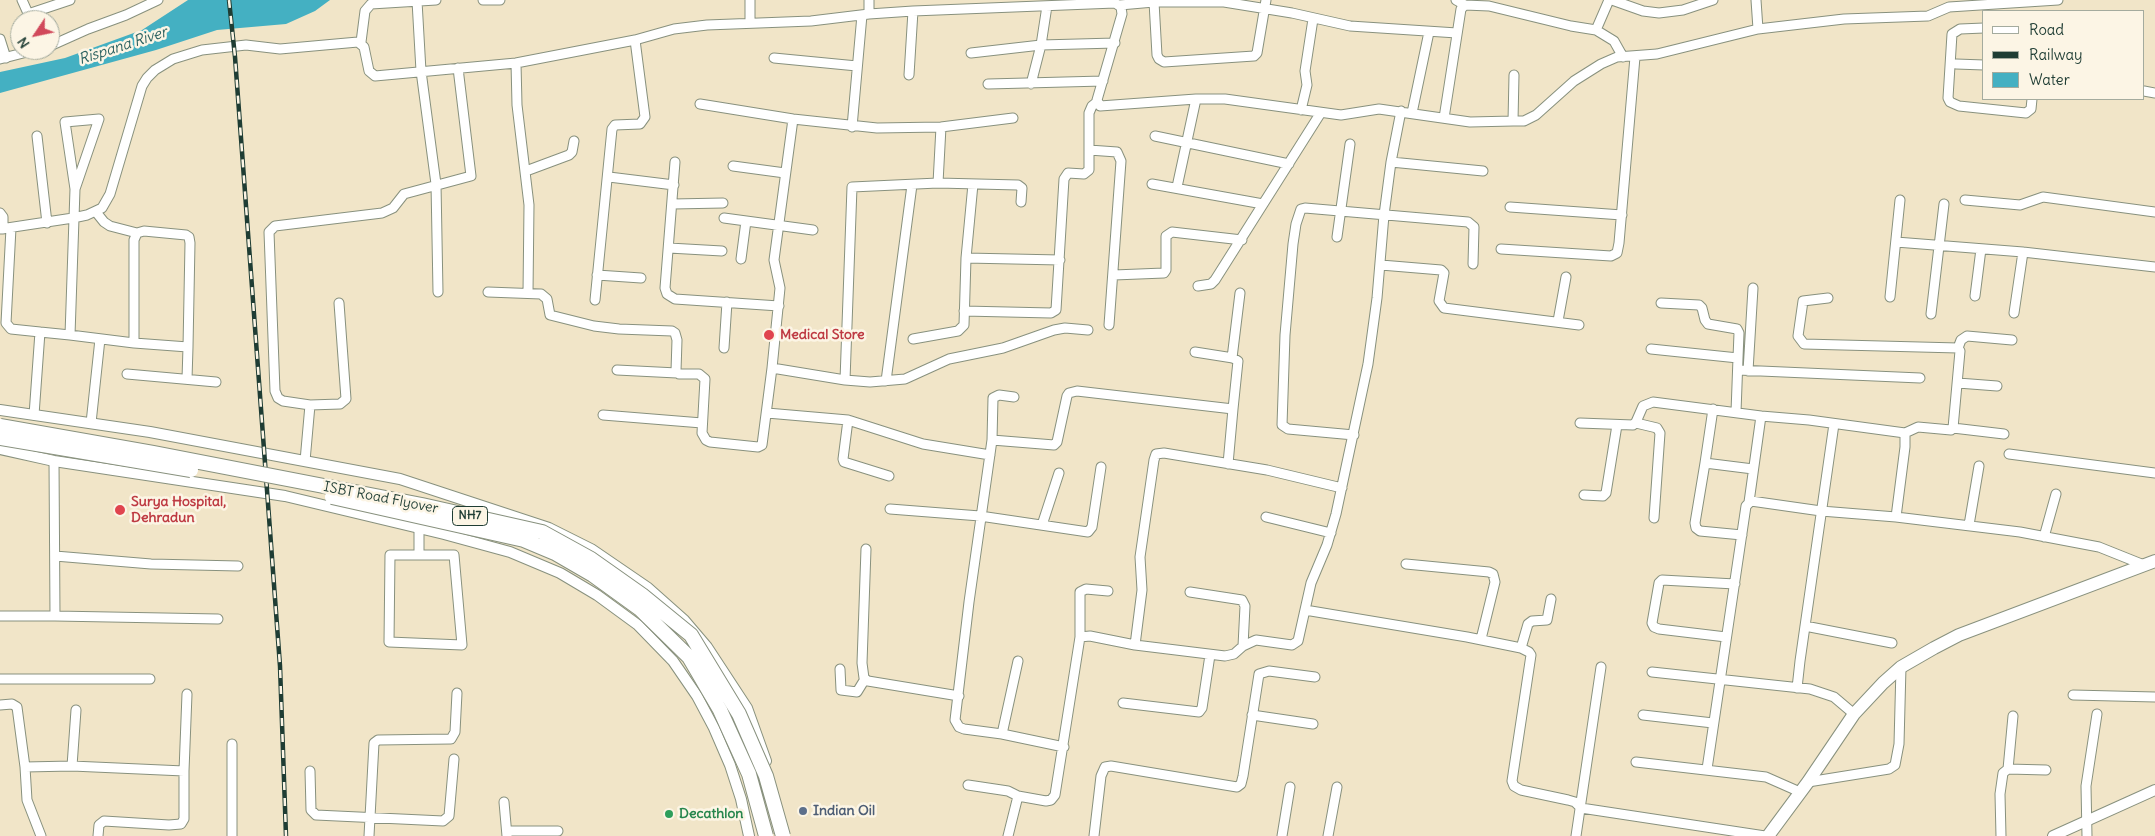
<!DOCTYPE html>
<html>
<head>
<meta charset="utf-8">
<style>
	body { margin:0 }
	#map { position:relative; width:2155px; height:836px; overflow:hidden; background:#f1e5c8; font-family:Delius,sans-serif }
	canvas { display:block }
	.legend { position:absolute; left:1982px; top:10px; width:162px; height:90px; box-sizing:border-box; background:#fcf5e5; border:1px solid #a4ab9e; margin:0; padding:6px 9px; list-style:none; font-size:15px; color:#1f3d34 }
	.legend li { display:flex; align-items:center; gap:10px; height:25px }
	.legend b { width:25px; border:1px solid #a4ab9e }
	.north { position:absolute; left:10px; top:10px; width:50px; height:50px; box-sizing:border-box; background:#fcf5e5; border:1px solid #a4ab9e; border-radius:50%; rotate:236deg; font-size:14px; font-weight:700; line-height:20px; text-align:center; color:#1f3d34 }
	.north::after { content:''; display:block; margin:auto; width:18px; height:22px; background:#d1495b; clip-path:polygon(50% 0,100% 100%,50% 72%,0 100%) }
</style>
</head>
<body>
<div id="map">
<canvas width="2155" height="836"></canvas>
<ul class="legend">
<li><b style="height:6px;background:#fff"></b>Road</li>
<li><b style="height:6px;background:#1f3d34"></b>Railway</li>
<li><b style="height:14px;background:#44b0c2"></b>Water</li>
</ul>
<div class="north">N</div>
</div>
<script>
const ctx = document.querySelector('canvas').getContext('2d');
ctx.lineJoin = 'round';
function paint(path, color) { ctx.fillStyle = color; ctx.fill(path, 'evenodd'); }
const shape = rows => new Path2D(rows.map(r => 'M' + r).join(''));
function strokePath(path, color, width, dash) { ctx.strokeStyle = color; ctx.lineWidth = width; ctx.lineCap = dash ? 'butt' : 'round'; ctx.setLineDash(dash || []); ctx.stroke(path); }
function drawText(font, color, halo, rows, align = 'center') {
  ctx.font = font + ' Delius,sans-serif'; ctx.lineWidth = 5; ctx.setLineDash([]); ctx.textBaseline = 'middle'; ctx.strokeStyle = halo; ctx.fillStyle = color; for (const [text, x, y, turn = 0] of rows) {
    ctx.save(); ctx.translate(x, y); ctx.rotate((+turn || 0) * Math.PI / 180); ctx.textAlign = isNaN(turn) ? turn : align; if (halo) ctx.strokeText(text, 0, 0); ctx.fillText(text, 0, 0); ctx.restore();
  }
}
paint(shape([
	[188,0,330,0,315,11,286,24,217,30,156,50,0,93,0,72,65,58,142,30]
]), '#44b0c2');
const minor = shape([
	[22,0,31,20],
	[483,0,500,0],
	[750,0,750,23],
	[869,0,869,14],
	[1456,0,1465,5],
	[1612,0,1643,11,1659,13,1683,10,1713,0],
	[1756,0,1758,29],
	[417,1,421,71,436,184,438,292],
	[1154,2,1157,55,1159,59,1164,62,1254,56,1257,53,1266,0],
	[1120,5,1154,2,1224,2,1292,13,1350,26,1457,33],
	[28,14,70,0],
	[1984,28,1960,29,1952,34,1948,98,1950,102,1959,106,2026,113,2031,109,2032,99],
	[1596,30,1609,0],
	[0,39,6,58],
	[361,42,365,11,371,4,436,0],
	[50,46,88,29,126,15,158,0],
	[971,53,1041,45,1115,43],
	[774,58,857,66],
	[0,59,35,50],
	[516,63,517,105,529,205,528,293],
	[1956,64,1984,65],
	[909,75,913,11],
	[988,84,1103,81],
	[1031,84,1041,45,1047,6],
	[2144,91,2155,93],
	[700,104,793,119,877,128,941,127,1013,118],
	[1301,110,1307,85,1305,71,1313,19],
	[1412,113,1429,32],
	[1444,118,1461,9,1465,5,1489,6,1571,26,1596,30,1614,41,1623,57],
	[793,119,774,260,780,288,772,368,845,380,852,187,938,183,941,127],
	[1513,121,1514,75],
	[852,127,862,15],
	[37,136,47,223],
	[1155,136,1289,164],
	[1089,150,1117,152,1121,161,1109,325],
	[675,162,665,288,667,294,675,299,779,306],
	[1391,162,1483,171],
	[733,166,785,173],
	[526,171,569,155,572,152,574,141],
	[609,177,674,185],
	[938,183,1018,185,1022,188,1021,202],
	[1152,184,1263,204],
	[1177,187,1196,99],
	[1965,200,2020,205,2043,197,2155,212],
	[673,204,723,203],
	[1510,207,1622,215],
	[96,212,104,222,110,226,137,233,144,231,186,235,189,237,190,243,188,347],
	[0,213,3,217,3,229],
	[724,218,813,230],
	[11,228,6,323,11,329,40,332],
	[0,229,73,218,87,215,102,208,110,194,142,86,147,78,155,70,173,59,202,50,246,45,280,49,358,42,364,47,369,71,375,76,516,63,635,40,674,29,707,25,811,21,869,14,913,11,1115,3,1121,7,1122,14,1097,100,1100,106,1196,99,1225,99,1341,115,1379,109,1470,122,1513,121,1524,121,1536,115,1574,81,1601,64,1617,57,1657,54,1758,29,1844,19,1928,16,1949,7,2058,0],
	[1337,237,1350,144],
	[1896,242,2023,252,2155,267],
	[669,248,722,251],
	[1501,249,1611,256,1617,253,1619,243,1635,57],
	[966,258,1060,260],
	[741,259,746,221],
	[1381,265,1441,270,1444,273,1439,301,1444,308,1579,325],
	[597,275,641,278],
	[1114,275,1164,273,1166,270,1166,236,1172,232,1242,240],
	[1198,286,1211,284,1215,280,1320,114],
	[488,292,541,294,547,299,550,315,594,326,619,329,672,331,675,333,677,340,676,371,679,374,699,374,705,379,702,433,706,440,710,442,758,447,762,445,772,368],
	[1975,296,1981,249],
	[1890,297,1900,200],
	[1828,298,1803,301,1798,336,1804,344,1958,348,1960,351,1953,428,1951,430,1918,427,1905,433],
	[595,300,612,129,615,125,640,124,645,117,635,40],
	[1661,303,1699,305,1702,308,1705,320,1708,324,1737,329,1739,333,1738,358],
	[964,311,1051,313,1056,310,1064,179,1068,173,1084,174,1089,170,1089,113,1092,106,1097,102],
	[2014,313,2023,252],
	[1931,314,1944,204],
	[1558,321,1566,277],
	[70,335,134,343,134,240,137,233],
	[913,339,958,331,964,325,966,258,973,184],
	[134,343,188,347,187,379],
	[724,348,727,302],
	[1958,348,1961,340,1967,336,2012,340],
	[1651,349,1738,358,1736,412],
	[1195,352,1233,358,1238,361,1233,409],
	[1232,358,1240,293],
	[617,370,677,373],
	[1738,370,1920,378],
	[1748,371,1753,288],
	[127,374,216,382],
	[845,380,870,382,905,379,949,359,1003,348,1054,330,1065,328,1088,330],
	[886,381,912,185],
	[1958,383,1997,386],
	[1014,397,999,395,993,398,992,440,969,602,955,720,959,727,964,729,1002,734,1064,747],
	[310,405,340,404,346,399,339,303],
	[767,413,848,420,923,444,990,455],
	[34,415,40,332,70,335,75,189,65,122,99,119,75,189],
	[603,415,702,423],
	[848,420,843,459,844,462,889,476],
	[91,423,100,339],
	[1580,423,1633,425,1636,422,1643,406,1653,402,1761,416],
	[1636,423,1657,428,1660,433,1654,518],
	[1953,428,2004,434],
	[1354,435,1288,429,1282,425,1285,335,1293,244,1296,224,1301,209,1305,208,1468,222,1474,227,1473,264],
	[992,440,1054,445,1057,442,1067,396,1069,393,1077,391,1233,409,1228,464],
	[2009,454,2155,473],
	[54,461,55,616,218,619],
	[305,461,310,405,283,401,278,398,275,391,269,232,275,226,382,213,393,208,404,194,471,176,458,68],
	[1705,463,1713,409],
	[1584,495,1603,496,1606,493,1617,425],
	[1749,502,1761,416,1809,420,1905,433,1905,447,1896,517],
	[890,509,980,516,1088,532,1092,527,1101,467],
	[1266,517,1331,533],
	[1042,525,1059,473],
	[1969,525,1979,466],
	[1742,535,1700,531,1696,528,1695,523,1705,463,1753,469],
	[2044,537,2056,494],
	[866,549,862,663,864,678,868,681,959,696],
	[419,555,390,555,389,642,462,645,454,555,419,555,419,528],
	[55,556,151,564,238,566],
	[1406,564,1489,572,1493,574,1495,582,1481,639],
	[1190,592,1242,600,1245,606,1243,646],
	[1305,610,1467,637,1521,648,1529,652,1531,655,1512,781,1514,786,1521,790,1568,800,1575,802,1581,808,1765,836],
	[0,616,55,616],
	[1805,626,1892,643],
	[1080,637,1080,592,1086,589,1108,591],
	[1726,637,1659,629,1654,627,1652,623,1659,583,1662,580,1735,584],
	[1135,645,1142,590,1140,557,1154,460,1156,454,1164,453,1267,470,1342,488],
	[1521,648,1528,624,1532,621,1547,620,1551,599],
	[840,669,841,690,857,692,865,679],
	[1652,672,1810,689,1834,697,1854,714],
	[0,679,150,679],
	[1797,688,1800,661,1834,424],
	[2073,695,2155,697],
	[1123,703,1199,712,1202,708,1210,655],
	[0,705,12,704,17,707,25,767,27,800,41,836],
	[1252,715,1313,724],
	[1643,715,1713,723],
	[1002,734,1018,661],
	[232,744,232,836],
	[1636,762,1766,777,1800,792],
	[72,766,76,710],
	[25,767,72,766,184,771,187,694],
	[1707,769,1746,506,1751,501,1821,511,1896,517,2020,532,2099,547,2144,565],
	[2008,769,2013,716],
	[310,771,311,810,316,815,443,821,449,816,454,759],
	[1808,782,1889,769,1895,765,1899,744,1901,667],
	[968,785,1008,791,1018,796],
	[504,802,507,836],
	[507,831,558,831],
	[98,836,99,825,104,821,169,825,181,824,184,819,184,771],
	[369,836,374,743,378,740,451,739,455,732,457,693],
	[1008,836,1018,796,1046,801,1051,800,1055,795,1080,637,1090,636,1135,645,1225,656,1234,654,1243,646,1256,640,1292,645,1298,641,1311,583,1327,545,1336,514,1368,364,1377,298,1384,215,1391,162,1401,111],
	[1094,836,1101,776,1105,767,1111,766,1237,787,1241,784,1243,776,1259,674,1269,671,1315,677],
	[1282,836,1290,787],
	[1328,836,1337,787],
	[1576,836,1601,667],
	[2001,836,2000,794,2003,773,2008,769,2046,770],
	[2087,836,2086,786,2097,714]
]);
const tertiary = shape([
	[0,410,150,432,400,479,549,528,591,549,648,588,684,620,707,647,747,708,766,761],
	[0,449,54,461,285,496,444,534,510,552,560,573,597,595,638,625,673,661,697,696,714,728,730,765,741,799,749,836],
	[2053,836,2155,790]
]);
const secondary = shape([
	[1768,836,1808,782,1854,714,1883,683,1901,667,1934,648,1959,635,2155,561]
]);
strokePath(minor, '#88917e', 11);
strokePath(tertiary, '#88917e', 12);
strokePath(secondary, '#88917e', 14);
strokePath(minor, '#fff', 9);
strokePath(tertiary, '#fff', 10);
strokePath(secondary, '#fff', 12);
const rail = shape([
	[229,0,235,57,280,666,286,836]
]);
strokePath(rail, '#1f3d34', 4.5);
strokePath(rail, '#fcf5e5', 2.5, [8]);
const trunkBridge = shape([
	[0,426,153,453,422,505,542,532,591,559,642,595,691,635,739,714,766,776,783,836],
	[0,438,191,470],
	[332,497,524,540,555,553,593,575,640,609,689,657,720,710,749,774,766,836]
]);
strokePath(trunkBridge, '#88917e', 16, []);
strokePath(trunkBridge, '#fff', 14);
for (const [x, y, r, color] of [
	[769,335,6,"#e0444e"],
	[120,510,6,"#e0444e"],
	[803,811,5,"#5c6f8a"],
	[669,814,5,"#2e9e5b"]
]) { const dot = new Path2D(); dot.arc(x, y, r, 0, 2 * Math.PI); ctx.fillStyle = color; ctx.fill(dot); strokePath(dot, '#fcf5e5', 2); }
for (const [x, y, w] of [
	[470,516,35]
]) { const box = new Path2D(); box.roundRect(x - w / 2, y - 9.5, w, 19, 4); ctx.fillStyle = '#fcf5e5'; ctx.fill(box); strokePath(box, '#1f3d34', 1); }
drawText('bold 12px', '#1f3d34', null, [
	["NH7",470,516]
]);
drawText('bold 14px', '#be3a42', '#fcf5e5', [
	["Medical Store",780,335],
	["Surya Hospital,",131,502],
	["Dehradun",131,518]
], 'left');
drawText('14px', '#1f3d34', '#fcf5e5', [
	["ISBT Road Flyover",381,498,11]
]);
drawText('bold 14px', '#4e5e75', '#fcf5e5', [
	["Indian Oil",813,811]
], 'left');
drawText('bold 14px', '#27864d', '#fcf5e5', [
	["Decathlon",679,814]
], 'left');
drawText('italic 15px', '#2a605f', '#fcf5e5', [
	["Rispana River",123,46,-18]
]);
</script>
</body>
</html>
